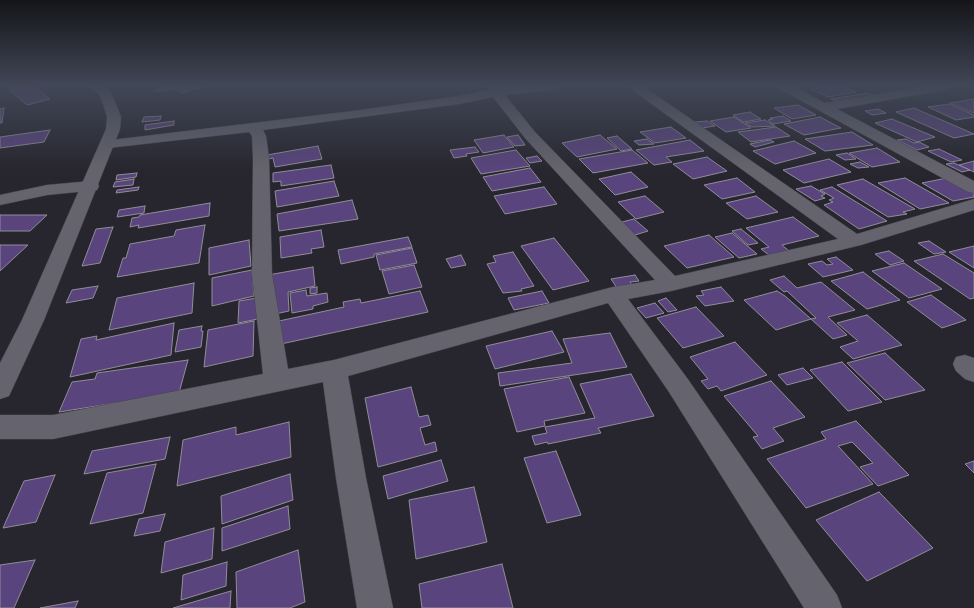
<!DOCTYPE html>
<html>
<head>
<meta charset="utf-8">
<style>
	body { margin:0 }
	canvas { display:block; background:#27262e }
</style>
</head>
<body>
<canvas width="974" height="608"></canvas>
<script>
const ctx = document.querySelector('canvas').getContext('2d');
ctx.lineJoin = 'round';
function paint(path, color) { ctx.fillStyle = color; ctx.fill(path, 'evenodd'); }
const shape = rows => new Path2D(rows.map(r => 'M' + r).join(''));
function strokePath(path, color, width, dash) { ctx.strokeStyle = color; ctx.lineWidth = width; ctx.lineCap = dash ? 'butt' : 'round'; ctx.setLineDash(dash || []); ctx.stroke(path); }
const building = shape([
	[16,86,34,86,50,99,27,105,7,88,16,86],
	[165,86,205,86,182,93,172,89,158,92,154,90,165,86],
	[830,86,842,86,856,92,828,97,811,89,830,86],
	[868,93,877,97,841,103,831,99,868,93],
	[974,99,974,113,950,103,974,99],
	[949,104,974,115,974,117,956,120,928,107,949,104],
	[798,105,816,115,792,119,774,108,798,105],
	[4,108,2,123,0,123,0,109,4,108],
	[914,108,974,134,954,138,896,112,914,108],
	[878,109,886,113,872,115,865,111,878,109],
	[750,112,761,119,743,122,733,115,750,112],
	[161,116,160,120,142,122,144,117,161,116],
	[783,116,791,121,773,124,768,120,773,119,770,118,783,116],
	[734,117,751,128,726,132,710,121,734,117],
	[820,117,841,128,804,135,784,124,820,117],
	[892,119,935,137,917,142,875,123,892,119],
	[765,120,775,126,752,127,745,123,765,120],
	[174,121,174,125,145,130,145,125,174,121],
	[707,121,715,126,702,128,695,122,707,121],
	[671,127,686,138,655,143,640,132,671,127],
	[776,127,790,136,751,142,738,132,776,127],
	[50,130,44,142,0,148,0,137,50,130],
	[852,132,873,145,825,151,805,139,852,132],
	[504,135,514,147,483,153,474,140,504,135],
	[518,135,525,145,515,146,507,137,518,135],
	[600,135,617,149,577,157,562,143,600,135],
	[617,136,632,149,621,151,607,138,617,136],
	[647,139,654,144,639,145,634,141,647,139],
	[906,139,914,143,919,142,929,147,917,150,897,140,906,139],
	[690,140,704,151,666,157,672,162,654,165,636,150,690,140],
	[770,140,774,142,755,147,750,144,770,140],
	[794,141,816,153,775,164,753,151,794,141],
	[318,146,322,159,275,167,273,158,268,159,267,155,318,146],
	[475,147,479,152,466,154,467,156,454,158,450,150,475,147],
	[877,148,900,162,872,167,849,153,877,148],
	[939,149,962,160,951,162,928,151,939,149],
	[516,150,530,166,481,174,471,158,516,150],
	[632,150,648,163,593,173,579,159,632,150],
	[847,153,856,159,845,160,836,155,847,153],
	[537,156,542,161,530,163,526,158,537,156],
	[707,157,727,171,693,179,673,164,707,157],
	[829,159,851,172,804,183,783,170,829,159],
	[974,161,974,172,959,165,974,161],
	[860,162,869,167,858,168,850,164,860,162],
	[954,163,970,170,962,172,946,164,954,163],
	[331,165,334,178,281,186,281,181,273,182,273,173,331,165],
	[530,168,541,182,492,191,483,177,530,168],
	[631,172,648,187,615,195,599,179,631,172],
	[137,173,136,177,116,180,117,175,137,173],
	[737,178,755,192,722,199,704,185,737,178],
	[905,178,949,203,920,209,878,183,905,178],
	[947,178,974,193,974,197,953,201,922,183,947,178],
	[134,179,133,185,113,187,115,182,134,179],
	[863,179,915,209,903,212,907,214,888,217,837,185,863,179],
	[334,181,339,196,277,207,275,191,334,181],
	[811,186,825,194,821,196,825,198,815,201,796,189,811,186],
	[139,187,138,190,116,193,117,190,139,187],
	[544,187,557,204,505,214,494,196,544,187],
	[832,187,887,221,859,229,824,205,833,202,829,200,834,198,820,190,832,187],
	[645,196,664,212,636,219,618,202,645,196],
	[756,196,778,212,747,219,726,203,756,196],
	[352,200,358,219,279,231,277,214,352,200],
	[210,203,209,216,138,228,139,225,130,227,132,218,139,217,140,215,210,203],
	[145,206,144,213,117,217,119,210,145,206],
	[0,215,47,215,30,231,0,231,0,215],
	[793,217,819,236,782,245,789,251,769,255,761,249,769,247,746,228,793,217],
	[634,219,648,231,635,235,622,222,634,219],
	[205,225,199,263,117,277,123,258,126,258,130,244,174,236,176,230,205,225],
	[113,227,100,263,82,266,96,229,113,227],
	[741,229,758,243,748,245,732,231,741,229],
	[321,230,324,247,311,249,312,253,281,258,280,237,321,230],
	[732,233,757,254,739,258,715,237,732,233],
	[709,235,734,257,687,268,664,246,709,235],
	[408,237,412,247,374,254,374,257,341,264,338,250,408,237],
	[554,238,589,281,553,290,521,246,554,238],
	[249,240,251,266,209,275,209,248,249,240],
	[929,241,946,252,934,254,918,243,929,241],
	[0,245,28,245,0,271,0,245],
	[974,246,974,268,949,252,974,246],
	[412,248,417,263,380,270,376,255,412,248],
	[889,251,904,261,890,265,875,254,889,251],
	[513,252,534,286,521,289,522,291,503,293,487,264,496,262,493,256,513,252],
	[943,254,974,273,974,298,970,299,914,261,943,254],
	[461,255,466,265,451,268,446,259,461,255],
	[836,257,853,270,823,277,808,264,822,261,827,265,833,264,827,259,836,257],
	[904,263,942,289,909,298,872,271,904,263],
	[414,265,422,287,389,294,382,271,414,265],
	[313,267,315,286,288,292,289,311,270,315,268,275,313,267],
	[252,270,254,296,212,306,212,278,252,270],
	[863,272,900,300,867,309,831,281,863,272],
	[635,275,639,281,630,282,632,285,617,288,611,279,635,275],
	[784,276,797,288,821,282,855,310,828,317,847,335,833,339,811,319,816,318,787,291,784,292,770,280,784,276],
	[194,283,192,313,109,330,117,298,194,283],
	[98,286,93,298,66,303,72,290,98,286],
	[317,287,317,293,310,294,310,288,317,287],
	[721,287,734,301,705,306,696,296,704,295,701,291,721,287],
	[306,290,307,296,327,293,328,302,313,306,313,309,292,313,290,293,306,290],
	[420,291,428,312,281,344,279,321,344,307,343,302,360,299,361,303,420,291],
	[542,291,549,303,514,310,508,298,542,291],
	[777,291,785,296,811,319,776,330,744,300,777,291],
	[931,295,966,320,942,328,907,302,931,295],
	[257,298,258,319,238,323,239,301,257,298],
	[666,298,677,310,668,312,658,301,666,298],
	[655,303,664,313,646,318,637,308,655,303],
	[696,307,724,336,683,348,657,318,696,307],
	[867,315,902,345,853,359,840,347,858,341,837,323,867,315],
	[254,321,253,356,204,367,208,330,254,321],
	[174,323,171,355,70,377,81,339,97,336,96,340,174,323],
	[202,326,201,331,203,331,201,347,175,352,179,330,202,326],
	[552,331,564,352,495,369,486,346,552,331],
	[610,333,627,367,500,386,498,373,572,363,563,339,610,333],
	[735,342,767,375,721,391,717,386,708,389,701,381,708,379,690,357,735,342],
	[885,353,925,390,885,400,847,363,885,353],
	[188,360,179,393,59,412,72,382,95,379,97,373,188,360],
	[842,362,882,402,848,411,810,370,842,362],
	[803,368,813,378,787,385,778,375,803,368],
	[631,374,654,416,598,428,601,433,548,444,547,442,535,445,532,436,547,433,545,427,595,418,580,384,631,374],
	[569,377,585,413,544,421,545,426,517,432,504,389,569,377],
	[771,381,805,417,773,428,784,441,762,449,753,437,758,436,724,396,771,381],
	[411,387,419,417,428,415,431,425,420,428,425,445,435,442,437,451,378,467,365,398,411,387],
	[856,421,909,475,878,486,860,467,873,463,852,442,838,446,873,484,806,508,767,459,826,439,821,432,856,421],
	[289,422,291,457,177,486,183,440,236,427,236,435,289,422],
	[170,437,165,459,84,474,92,451,170,437],
	[556,451,581,515,547,523,524,458,556,451],
	[441,460,448,481,388,499,383,476,441,460],
	[974,461,974,473,965,464,974,461],
	[156,464,143,513,90,524,107,473,156,464],
	[290,474,293,500,222,524,221,496,290,474],
	[55,475,36,522,3,528,24,481,55,475],
	[474,487,487,542,416,559,409,500,474,487],
	[879,492,933,548,867,581,816,520,879,492],
	[288,506,290,529,222,551,222,528,288,506],
	[165,514,160,531,134,536,139,519,165,514],
	[214,528,212,559,161,573,165,542,214,528],
	[298,550,305,602,290,608,237,608,236,572,298,550],
	[35,560,14,608,0,608,0,565,35,560],
	[227,562,226,586,181,600,183,575,227,562],
	[502,564,513,608,422,608,419,584,502,564],
	[231,591,230,608,173,608,231,591],
	[78,601,75,608,40,608,78,601]
]);
paint(building, '#59447d');
strokePath(building, '#908d97', 1);
const street = shape([
	[485,86,497,86,499,88,521,86,560,86,558,89,554,90,505,95,535,132,675,276,838,239,631,89,629,86,643,86,857,234,974,199,974,210,861,245,671,291,628,299,687,378,837,595,842,608,804,608,669,392,608,303,348,376,366,478,393,608,357,608,336,478,323,382,53,439,0,439,0,415,53,415,263,374,252,274,253,158,252,136,249,132,108,148,103,147,101,144,103,141,353,111,459,96,488,90,485,86],
	[493,97,525,138,655,280,613,287,334,360,288,369,272,274,269,158,266,136,263,130,459,104,493,97],
	[778,86,793,86,825,103,925,86,951,86,949,89,945,90,837,109,974,181,974,193,968,192,780,89,778,86],
	[91,181,97,182,99,186,97,190,47,195,0,205,0,195,47,185,91,181],
	[965,355,974,358,974,382,965,379,956,371,953,364,956,357,965,355]
]);
const secondary = shape([
	[91,86,104,86,112,94,121,117,120,129,44,320,9,396,0,399,0,363,22,320,106,129,107,117,103,104,100,96,91,86]
]);
strokePath(street, '#46454b', 1);
strokePath(secondary, '#46454b', 1);
paint(street, '#65646e');
paint(secondary, '#65646e');
const sky = ctx.createLinearGradient(0, 0, 0, 171);
sky.addColorStop(0, '#151519');
sky.addColorStop(0.5, '#414757');
sky.addColorStop(1, '#41475700');
ctx.fillStyle = sky;
ctx.fillRect(0, 0, 974, 171);
</script>
</body>
</html>
